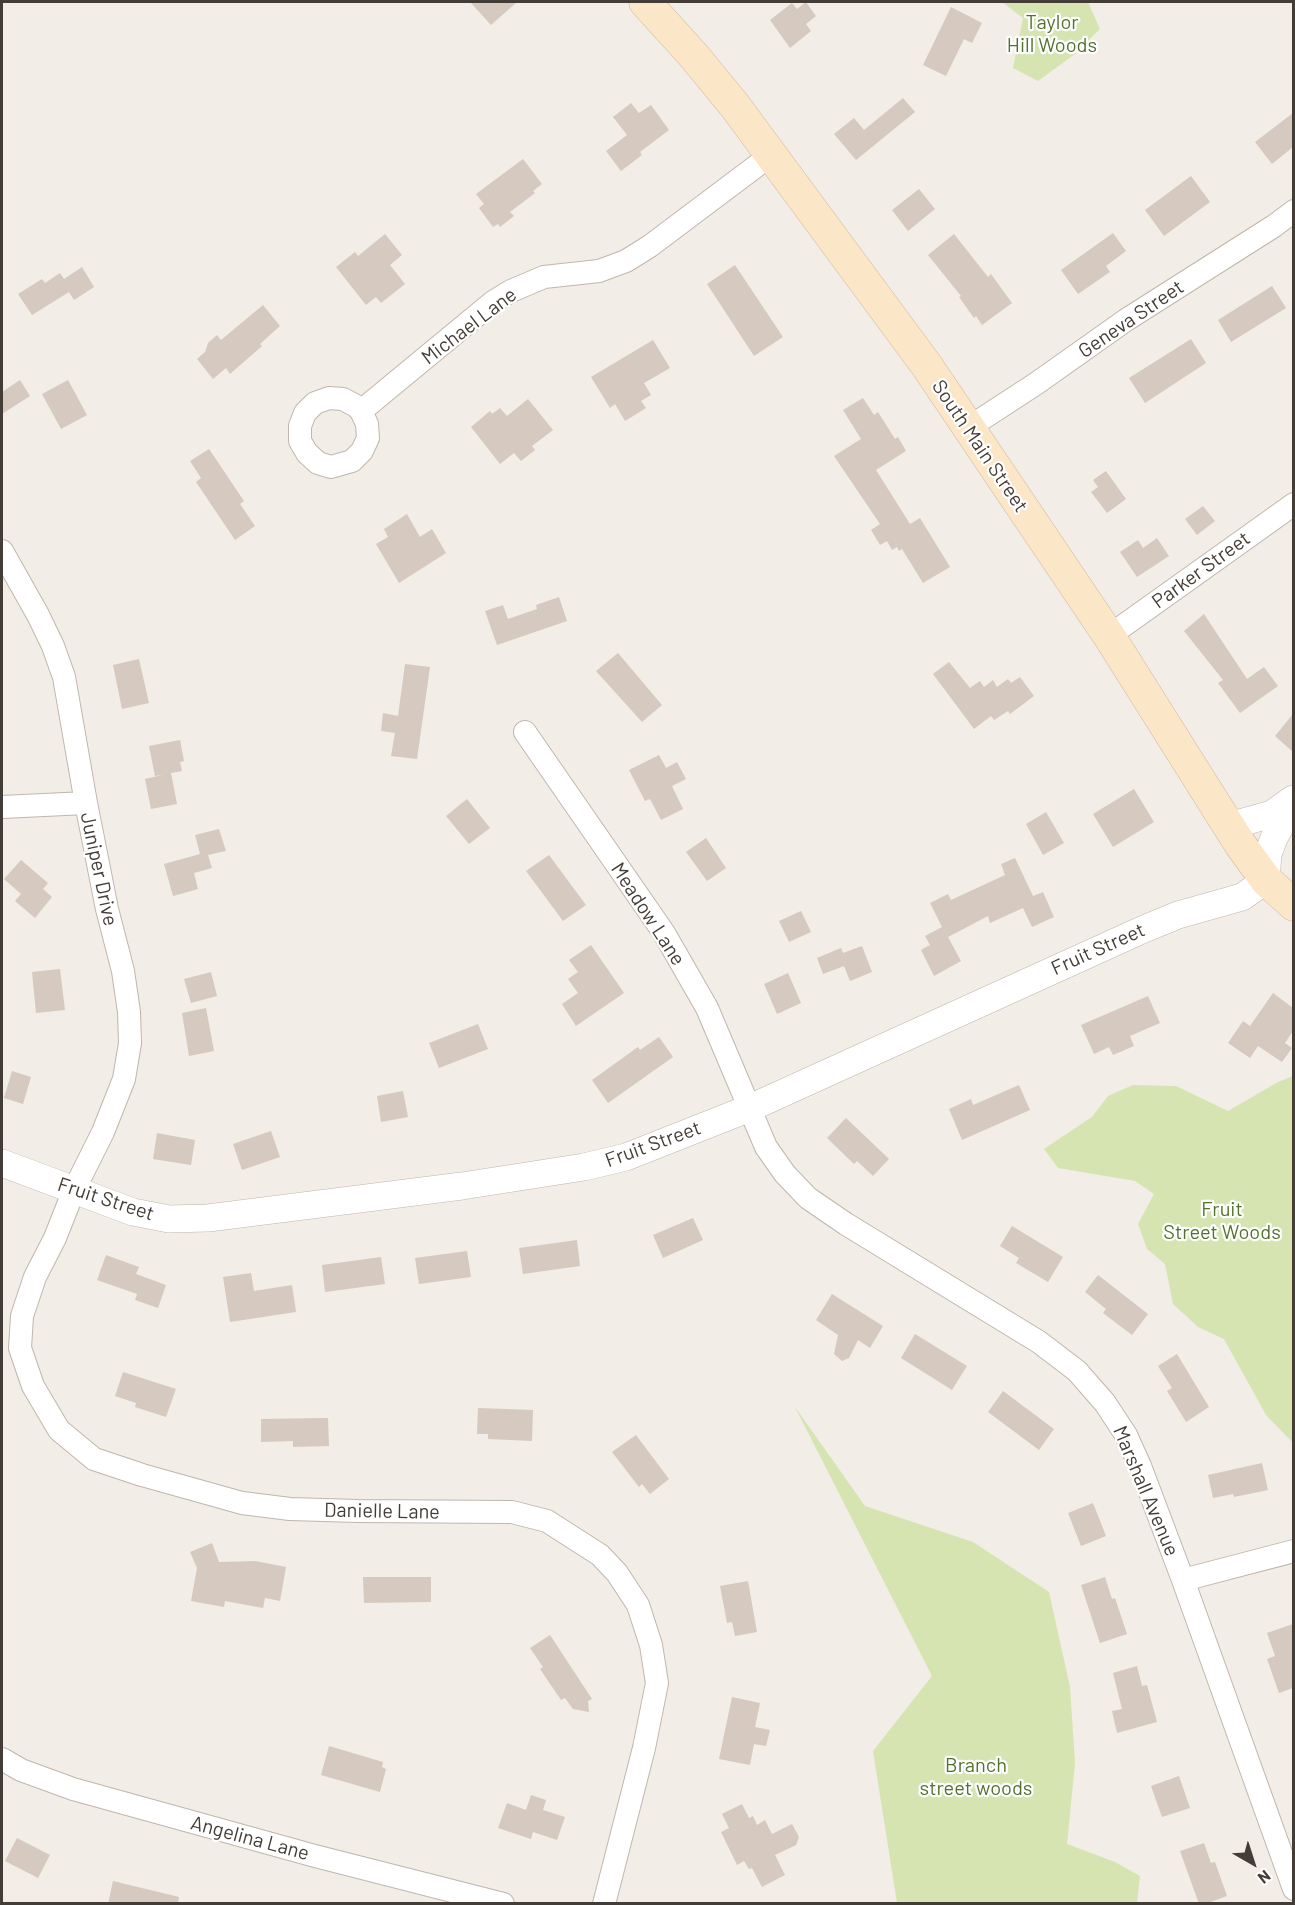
<!DOCTYPE html>
<html>
<head>
<meta charset="utf-8">
<style>
	body { margin:0 }
	#map { position:relative; width:1295px; height:1905px; overflow:hidden; background:#f2ede6; font-family:Barlow,sans-serif }
	canvas { display:block }
	.frame { position:absolute; inset:0; border:3px solid #443c36; pointer-events:none }
	.north { position:absolute; left:1223px; top:1833px; width:60px; height:60px; -webkit-text-stroke:4px #fff; paint-order:stroke; rotate:141deg; font-size:16px; font-weight:700; line-height:24px; text-align:center; color:#443c36 }
	.north::after { content:''; display:block; margin:auto; width:21px; height:27px; background:#443c36; clip-path:polygon(50% 0,100% 100%,50% 72%,0 100%) }
</style>
</head>
<body>
<div id="map">
<canvas width="1295" height="1905"></canvas>
<div class="frame"></div>
<div class="north">N</div>
</div>
<script>
const ctx = document.querySelector('canvas').getContext('2d');
ctx.lineJoin = 'round';
function paint(path, color) { ctx.fillStyle = color; ctx.fill(path, 'evenodd'); }
const shape = rows => new Path2D(rows.map(r => 'M' + r).join(''));
function strokePath(path, color, width, dash) { ctx.strokeStyle = color; ctx.lineWidth = width; ctx.lineCap = dash ? 'butt' : 'round'; ctx.setLineDash(dash || []); ctx.stroke(path); }
function drawText(font, color, halo, rows, align = 'center') {
  ctx.font = font + ' Barlow,sans-serif'; ctx.lineWidth = 4.5; ctx.setLineDash([]); ctx.textBaseline = 'middle'; ctx.strokeStyle = halo; ctx.fillStyle = color; for (const [text, x, y, turn = 0] of rows) {
    ctx.save(); ctx.translate(x, y); ctx.rotate((+turn || 0) * Math.PI / 180); ctx.textAlign = isNaN(turn) ? turn : align; if (halo) ctx.strokeText(text, 0, 0); ctx.fillText(text, 0, 0); ctx.restore();
  }
}
paint(shape([
	[1002,2,1088,2,1100,29,1075,54,1038,81,1013,68,1023,18],
	[1293,1076,1293,1443,1266,1415,1224,1339,1198,1327,1173,1304,1165,1264,1147,1249,1138,1224,1154,1194,1135,1181,1058,1168,1044,1149,1092,1117,1108,1096,1133,1085,1176,1086,1228,1111,1278,1082],
	[795,1407,865,1506,973,1542,1049,1592,1070,1687,1075,1763,1067,1844,1115,1862,1140,1876,1137,1903,897,1903,873,1751,932,1676]
]), '#d5e4b1');
paint(shape([
	[470,2,517,2,491,25],
	[806,2,816,16,806,24,811,31,790,48,770,20,792,3,797,9],
	[951,7,982,23,972,43,964,39,946,76,923,65],
	[903,98,915,112,856,160,834,134,854,118,864,130],
	[631,103,639,113,651,105,669,130,640,152,642,155,621,171,606,151,627,135,613,117],
	[1293,113,1293,147,1272,164,1255,142],
	[523,159,542,184,533,191,535,193,510,212,514,216,500,227,498,224,493,227,479,208,484,204,476,194],
	[1191,176,1210,202,1164,236,1145,210],
	[919,189,935,209,908,231,892,210],
	[1113,233,1126,251,1106,266,1110,272,1078,294,1061,270],
	[385,234,402,255,390,265,405,284,381,303,376,297,366,305,336,267,355,252,358,256],
	[954,234,988,277,991,274,1012,303,982,325,976,316,974,318,959,297,961,296,928,255],
	[735,265,783,337,754,356,707,284],
	[82,267,94,287,74,300,69,292,32,315,18,294,42,279,45,283,60,273,64,279],
	[1272,286,1286,308,1231,342,1218,320],
	[263,305,280,326,260,344,262,346,230,374,226,368,213,379,197,359,205,352,208,343,217,335,221,340],
	[1191,339,1206,363,1145,403,1129,378],
	[653,340,670,368,644,383,651,395,641,401,646,408,625,421,615,404,610,408,591,377],
	[20,380,30,396,2,414,2,392],
	[68,380,87,415,61,429,42,394],
	[863,398,874,415,878,412,895,439,898,437,906,451,876,470,910,524,920,518,950,567,923,583,902,549,899,551,897,547,892,550,887,541,880,545,871,530,880,524,834,456,861,439,843,410],
	[528,399,553,430,532,446,535,450,521,461,514,453,500,464,471,427,490,411,492,414,500,408,507,416],
	[209,449,244,501,240,504,255,526,235,540,196,482,201,478,190,461],
	[1106,471,1126,499,1107,513,1091,492,1098,487,1093,480],
	[1203,506,1215,521,1197,535,1185,519],
	[407,514,420,537,432,529,446,553,399,583,376,544,388,537,384,529],
	[1157,538,1169,556,1137,577,1120,552,1138,540,1143,548],
	[559,597,567,621,497,645,485,611,503,605,508,619,537,609,536,605],
	[1204,614,1247,679,1264,667,1278,686,1240,713,1218,683,1223,680,1184,631],
	[618,653,662,705,642,722,596,671],
	[139,659,149,703,122,709,113,665],
	[949,662,970,688,980,681,984,687,993,680,997,687,1008,679,1011,683,1020,677,1034,696,1010,714,1008,711,994,720,991,716,974,729,933,674],
	[405,664,430,667,417,759,391,756,395,733,381,731,383,713,398,716],
	[1293,714,1293,752,1275,736],
	[180,740,184,761,180,762,182,771,171,773,177,804,151,809,145,779,162,775,155,776,149,746],
	[659,755,666,768,677,762,686,779,672,786,683,809,661,820,650,799,645,801,629,770],
	[1134,789,1154,822,1113,847,1093,814],
	[467,799,490,828,469,844,446,816],
	[1046,812,1064,843,1043,855,1026,824],
	[219,829,226,851,208,855,212,868,194,873,198,889,173,896,164,864,200,854,195,835],
	[706,838,726,868,707,881,686,852],
	[549,855,586,905,563,921,526,871],
	[1015,858,1033,896,1043,892,1054,917,1032,927,1023,908,990,923,988,916,948,937,961,961,934,976,921,950,930,945,925,936,942,927,930,903,948,894,951,900,1005,875,1001,864],
	[21,860,48,883,43,889,52,897,35,918,15,901,21,894,4,879],
	[801,911,811,932,789,942,779,921],
	[591,945,624,993,576,1026,562,1004,578,993,568,979,578,972,569,960],
	[862,946,872,972,850,981,844,966,823,974,817,958,841,948,843,953],
	[60,969,65,1010,36,1013,32,972],
	[211,972,217,996,191,1003,184,979],
	[788,973,801,1003,777,1014,764,984],
	[1273,993,1293,1008,1293,1031,1285,1043,1292,1048,1282,1062,1258,1046,1250,1058,1228,1043,1243,1021,1250,1026],
	[1148,996,1160,1023,1130,1036,1134,1046,1113,1055,1109,1047,1094,1054,1081,1025],
	[206,1008,214,1051,189,1056,182,1013],
	[478,1024,488,1049,439,1068,429,1043],
	[659,1037,673,1057,608,1103,592,1080,638,1047,640,1050],
	[12,1071,31,1077,23,1104,4,1098],
	[1019,1085,1030,1110,962,1140,949,1109,971,1099,973,1105],
	[403,1091,408,1117,381,1122,377,1096],
	[846,1118,889,1159,873,1176,857,1161,854,1164,827,1138],
	[271,1131,280,1157,242,1170,233,1144],
	[157,1133,195,1140,191,1165,153,1159],
	[693,1218,703,1240,663,1258,653,1235],
	[1012,1226,1063,1257,1048,1282,1016,1263,1019,1258,1000,1246],
	[577,1240,580,1266,523,1274,519,1248],
	[467,1251,471,1277,419,1284,415,1258],
	[106,1255,139,1267,136,1274,166,1285,158,1308,135,1300,137,1294,97,1280],
	[381,1257,385,1284,325,1292,322,1265],
	[251,1273,254,1291,292,1285,296,1312,230,1322,223,1277],
	[1098,1275,1148,1314,1132,1335,1103,1313,1106,1309,1085,1292],
	[832,1294,883,1326,870,1348,858,1340,849,1358,842,1361,834,1354,838,1335,816,1320],
	[915,1334,967,1366,952,1390,901,1358],
	[1177,1354,1209,1407,1186,1422,1167,1391,1172,1388,1158,1366],
	[123,1372,176,1389,166,1417,135,1407,136,1403,115,1396],
	[1003,1391,1054,1429,1039,1450,988,1412],
	[478,1408,533,1410,532,1441,488,1439,488,1434,477,1434],
	[328,1418,329,1446,293,1447,293,1441,261,1442,261,1419],
	[636,1435,669,1479,650,1494,642,1484,639,1487,612,1452],
	[1262,1463,1268,1490,1234,1497,1233,1494,1213,1498,1208,1475],
	[1093,1503,1106,1536,1081,1546,1068,1513],
	[212,1543,219,1562,255,1561,286,1567,280,1601,265,1598,263,1608,225,1601,224,1607,191,1601,197,1568,190,1552],
	[363,1577,431,1577,431,1602,364,1603],
	[1105,1577,1112,1599,1115,1598,1127,1634,1100,1643,1081,1585],
	[748,1581,757,1632,735,1636,732,1622,727,1623,720,1586],
	[1293,1624,1293,1688,1279,1693,1267,1659,1275,1656,1267,1633],
	[550,1635,592,1699,588,1701,589,1712,573,1709,565,1698,561,1700,540,1669,543,1667,530,1648],
	[1137,1666,1142,1686,1147,1685,1157,1722,1117,1733,1112,1711,1122,1709,1113,1673],
	[732,1697,760,1703,755,1727,770,1730,766,1746,754,1744,750,1765,719,1759],
	[329,1746,383,1762,382,1767,386,1769,380,1792,321,1775],
	[1179,1776,1190,1808,1162,1817,1151,1786],
	[531,1795,546,1800,543,1810,565,1817,557,1840,533,1832,531,1839,498,1828,507,1803,526,1810],
	[742,1804,749,1818,753,1816,757,1825,765,1820,772,1834,792,1824,799,1837,796,1845,775,1855,785,1875,762,1887,752,1868,749,1869,744,1861,737,1865,721,1832,729,1828,722,1814],
	[17,1838,50,1855,38,1878,5,1861],
	[1204,1843,1211,1863,1215,1862,1227,1896,1205,1904,1199,1904,1180,1851],
	[113,1881,179,1897,178,1904,108,1904]
]), '#d6c9bf');
const minor = shape([
	[361,411,356,406,343,399,329,398,315,403,305,413,300,426,300,441,307,453,318,463,331,467,352,461,362,451,368,438,367,424,361,411,493,302,511,291,544,277,599,271,626,261,650,246,771,155],
	[968,428,1037,383,1126,320,1274,226,1294,211],
	[2,551,38,615,53,646,64,677,86,803,107,909,123,971,129,1012,130,1043,124,1079,103,1132,74,1190,55,1238,35,1277,22,1316,20,1348,33,1386,59,1430,94,1459,142,1475,242,1503,290,1509,358,1511,512,1512,547,1521,600,1555,617,1573,638,1605,651,1645,657,1683,644,1748,604,1904],
	[1109,636,1294,504],
	[525,732,664,933,707,1008,766,1147,785,1174,808,1198,846,1224,1039,1342,1077,1371,1105,1403,1126,1435,1140,1466,1183,1580,1294,1889],
	[2,807,86,803],
	[1183,1580,1294,1551],
	[2,1759,21,1770,73,1789,315,1856,503,1904]
]);
const tertiary = shape([
	[1229,826,1272,814,1293,799],
	[2,1163,133,1212,169,1219,208,1218,462,1186,584,1167,626,1157,750,1108,1144,929,1178,915,1242,897,1266,880,1268,854,1274,838,1294,801]
]);
const secondary = shape([
	[645,2,694,56,735,106,927,366,1109,636,1240,844,1266,880,1294,905]
]);
strokePath(minor, '#c0b6ac', 24);
strokePath(tertiary, '#c0b6ac', 28);
strokePath(secondary, '#cfb898', 33);
strokePath(minor, '#fff', 22);
strokePath(tertiary, '#fff', 27);
strokePath(secondary, '#fbe6c7', 32);
drawText('20px', '#52722d', '#fff', [
	["Taylor",1052,22],
	["Hill Woods",1052,45],
	["Fruit",1222,1209],
	["Street Woods",1222,1232],
	["Branch",976,1765],
	["street woods",976,1788]
]);
drawText('20px', '#443c36', '#fff', [
	["Geneva Street",1131,319,-34],
	["Michael Lane",469,326,-37],
	["South Main Street",980,446,56],
	["Parker Street",1201,570,-36],
	["Juniper Drive",99,869,78],
	["Meadow Lane",648,914,57],
	["Fruit Street",1098,949,-24],
	["Fruit Street",653,1144,-20],
	["Fruit Street",106,1199,18],
	["Marshall Avenue",1146,1491,67],
	["Danielle Lane",382,1511,1],
	["Angelina Lane",250,1838,15]
]);
</script>
</body>
</html>
